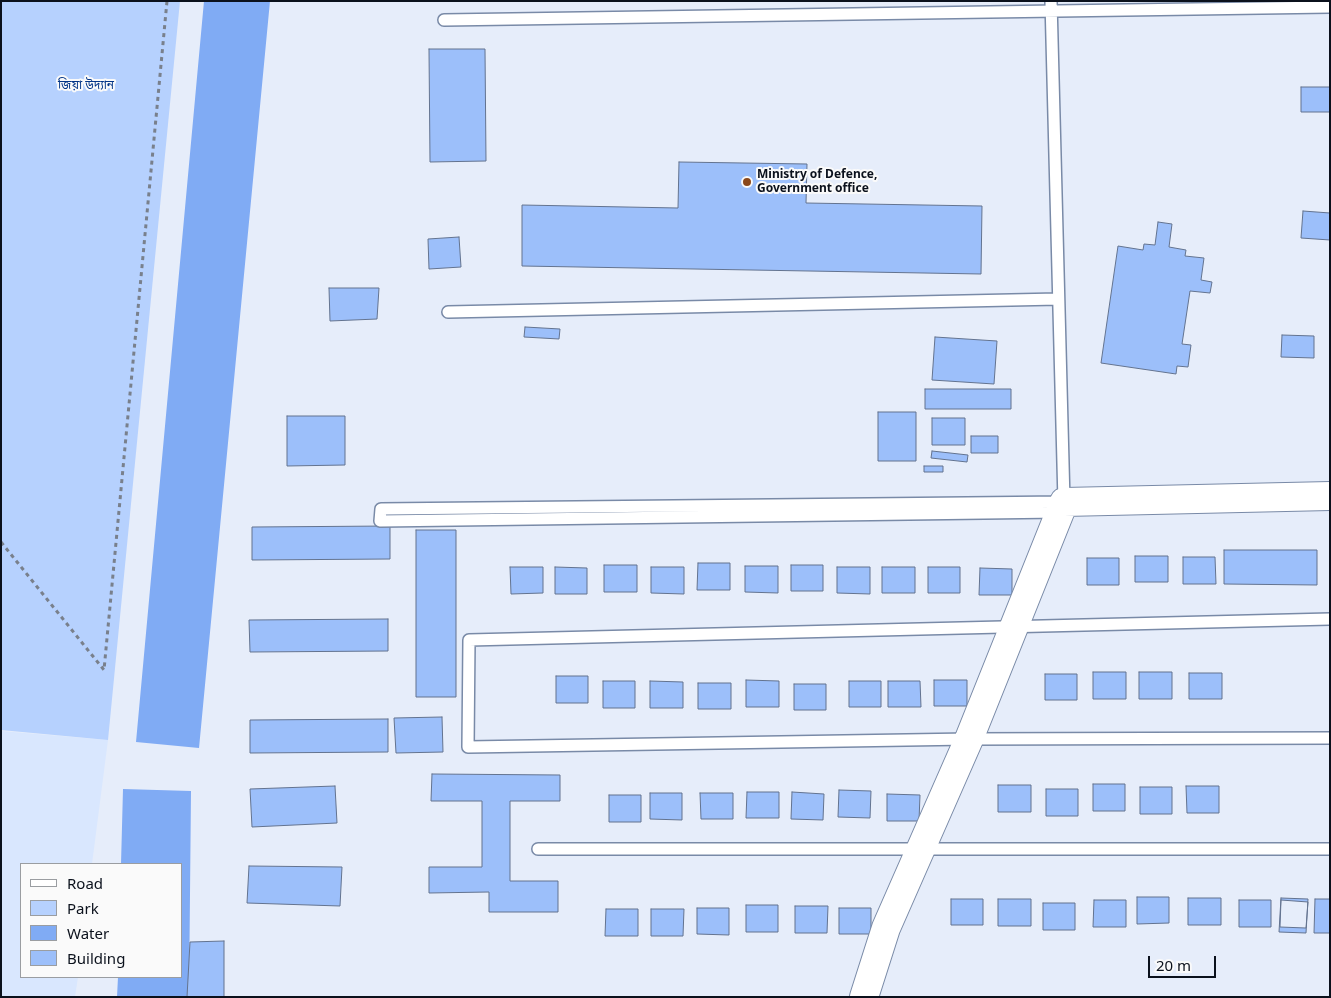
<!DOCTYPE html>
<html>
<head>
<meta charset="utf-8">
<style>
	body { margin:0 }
	#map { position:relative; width:1331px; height:998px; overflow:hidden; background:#e6edfa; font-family:"Noto Sans",sans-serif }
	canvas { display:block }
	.frame { position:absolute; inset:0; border:2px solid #0b111c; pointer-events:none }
	.legend { position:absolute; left:20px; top:863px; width:162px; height:115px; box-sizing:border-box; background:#fafafa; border:1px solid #9a9da1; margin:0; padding:6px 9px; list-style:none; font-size:15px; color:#0b111c }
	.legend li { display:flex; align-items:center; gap:10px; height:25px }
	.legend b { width:25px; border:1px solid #9a9da1 }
	.scale { position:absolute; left:1148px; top:956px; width:68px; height:22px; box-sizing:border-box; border:2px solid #0b111c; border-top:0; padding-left:6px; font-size:15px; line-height:18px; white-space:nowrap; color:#0b111c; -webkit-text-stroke:4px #fafafa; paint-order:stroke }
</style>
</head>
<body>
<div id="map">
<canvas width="1331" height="998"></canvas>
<div class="frame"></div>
<ul class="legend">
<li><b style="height:6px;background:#fff"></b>Road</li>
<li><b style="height:14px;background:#b6d1fe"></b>Park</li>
<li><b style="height:14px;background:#80abf4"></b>Water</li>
<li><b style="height:14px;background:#9cbffa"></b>Building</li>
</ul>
<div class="scale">20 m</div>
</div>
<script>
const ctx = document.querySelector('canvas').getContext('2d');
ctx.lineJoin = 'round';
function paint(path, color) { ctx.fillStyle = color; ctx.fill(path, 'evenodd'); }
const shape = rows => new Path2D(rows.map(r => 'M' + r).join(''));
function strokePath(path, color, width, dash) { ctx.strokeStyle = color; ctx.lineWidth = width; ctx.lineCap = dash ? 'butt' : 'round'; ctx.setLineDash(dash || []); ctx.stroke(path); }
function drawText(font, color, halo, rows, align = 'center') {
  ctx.font = font + ' "Noto Sans","Noto Sans Bengali",sans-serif'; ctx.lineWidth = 4; ctx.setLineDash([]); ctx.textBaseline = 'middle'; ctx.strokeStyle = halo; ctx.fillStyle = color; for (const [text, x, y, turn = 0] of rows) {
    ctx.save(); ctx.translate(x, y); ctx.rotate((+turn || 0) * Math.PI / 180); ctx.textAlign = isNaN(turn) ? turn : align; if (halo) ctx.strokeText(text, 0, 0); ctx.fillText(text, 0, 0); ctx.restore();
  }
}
paint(shape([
	[1,731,108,740,92,864,21,864,21,977,78,977,75,997,1,997]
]), '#d9e7fe');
paint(shape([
	[1,1,180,1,108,740,1,730]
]), '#b6d1fe');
paint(shape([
	[204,1,270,1,199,748,136,742],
	[123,789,191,791,189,997,117,997,118,977,181,977,181,864,121,864]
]), '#80abf4');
const building = shape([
	[429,49,485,49,486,161,430,162,429,49],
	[1301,87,1330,87,1330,112,1301,112,1301,87],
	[679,162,807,164,806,203,982,206,981,274,522,266,522,205,678,208,679,162],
	[1303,211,1330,213,1330,240,1301,238,1303,211],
	[1158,222,1172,224,1169,247,1186,250,1185,256,1204,258,1201,280,1212,282,1210,293,1190,291,1182,344,1191,345,1188,367,1177,366,1176,374,1101,363,1118,246,1143,250,1144,244,1155,245,1158,222],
	[459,237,461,267,429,269,428,239,459,237],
	[329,288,379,288,377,319,330,321,329,288],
	[525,327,560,329,559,339,524,337,525,327],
	[1282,335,1314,336,1314,358,1281,357,1282,335],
	[935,337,997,341,994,384,932,380,935,337],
	[925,389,1011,389,1011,409,925,409,925,389],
	[878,412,916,412,916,461,878,461,878,412],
	[287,416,345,416,345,465,287,466,287,416],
	[932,418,965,418,965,445,932,445,932,418],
	[971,436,998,436,998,453,971,453,971,436],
	[932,451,968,455,967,462,931,458,932,451],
	[924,466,943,466,943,472,924,472,924,466],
	[390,526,390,559,252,560,252,527,390,526],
	[416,530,456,530,456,697,416,697,416,530],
	[1224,550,1317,550,1317,585,1224,584,1224,550],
	[1135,556,1168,556,1168,582,1135,582,1135,556],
	[1183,557,1215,557,1216,584,1183,584,1183,557],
	[1087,558,1119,558,1119,585,1087,585,1087,558],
	[698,563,730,563,730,590,697,590,698,563],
	[604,565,637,565,637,592,604,592,604,565],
	[791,565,823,565,823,591,791,591,791,565],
	[745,566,778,566,778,593,745,592,745,566],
	[510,567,543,567,543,593,511,594,510,567],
	[555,567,587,568,587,594,555,594,555,567],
	[651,567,684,567,684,594,651,593,651,567],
	[837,567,870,567,870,594,837,593,837,567],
	[882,567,915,567,915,593,882,593,882,567],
	[928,567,960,567,960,593,928,593,928,567],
	[980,568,1012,569,1012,595,979,595,980,568],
	[388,619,388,651,250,652,249,620,388,619],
	[1093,672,1126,672,1126,699,1093,699,1093,672],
	[1139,672,1172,672,1172,699,1139,699,1139,672],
	[1189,673,1222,673,1222,699,1189,699,1189,673],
	[1045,674,1077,674,1077,700,1045,700,1045,674],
	[556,676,588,676,588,703,556,703,556,676],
	[746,680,779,681,779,707,746,707,746,680],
	[934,680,967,680,967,706,934,706,934,680],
	[603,681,635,681,635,708,603,708,603,681],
	[650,681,683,682,683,708,650,708,650,681],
	[849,681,881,681,881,707,849,707,849,681],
	[888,681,920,681,921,707,888,707,888,681],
	[698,683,731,683,731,709,698,709,698,683],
	[794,684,826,684,826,710,794,710,794,684],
	[442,717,443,752,396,753,394,718,442,717],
	[388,719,388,752,250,753,250,720,388,719],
	[432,774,560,775,560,801,510,801,510,881,558,881,558,912,489,912,489,892,429,893,429,867,482,867,482,801,431,801,432,774],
	[1093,784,1125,784,1125,811,1093,811,1093,784],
	[998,785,1031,785,1031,812,998,812,998,785],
	[335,786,337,823,252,827,250,789,335,786],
	[1186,786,1219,786,1219,813,1187,813,1186,786],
	[1140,787,1172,787,1172,814,1140,814,1140,787],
	[1046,789,1078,789,1078,816,1046,816,1046,789],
	[839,790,871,791,870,818,838,817,839,790],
	[747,792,779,792,779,818,746,818,747,792],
	[792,792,824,794,823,820,791,819,792,792],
	[650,793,682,793,682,820,650,819,650,793],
	[700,793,733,793,733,819,701,819,700,793],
	[887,794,920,795,919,821,887,821,887,794],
	[609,795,641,795,641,822,609,822,609,795],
	[249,866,342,867,340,906,247,903,249,866],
	[1137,897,1169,897,1169,923,1137,924,1137,897],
	[1188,898,1221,898,1221,925,1188,925,1188,898],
	[1281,898,1308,899,1306,933,1279,932,1281,898],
	[951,899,983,899,983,925,951,925,951,899],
	[998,899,1031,899,1031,926,998,926,998,899],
	[1315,899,1330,899,1330,933,1314,933,1315,899],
	[1094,900,1126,900,1126,927,1093,927,1094,900],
	[1239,900,1271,900,1271,927,1239,927,1239,900],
	[1281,900,1308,902,1306,928,1280,927,1281,900],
	[1043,903,1075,903,1075,930,1043,930,1043,903],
	[746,905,778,905,778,932,746,932,746,905],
	[795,906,828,906,827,933,795,933,795,906],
	[697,908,729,908,729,935,697,934,697,908],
	[839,908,871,908,871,934,839,934,839,908],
	[606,909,638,909,638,936,605,936,606,909],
	[651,909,684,909,683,936,651,936,651,909],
	[224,941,224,997,187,997,190,942,224,941]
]);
paint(building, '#9cbffa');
strokePath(building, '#63738f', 1);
const lane = shape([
	[1051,1,1064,502,381,509,380,521,1060,512],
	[444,20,1330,7],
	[448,312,1058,299],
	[1330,619,469,640,468,747,969,739,1330,738],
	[538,849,1330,849]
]);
const secondary = shape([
	[864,997,886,928,969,739,1064,502,1330,496]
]);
strokePath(lane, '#798aa7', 14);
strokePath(secondary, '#798aa7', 30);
strokePath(shape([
	[1,542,104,670,167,1]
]), '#79808c', 3, [4, 4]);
strokePath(lane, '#fff', 11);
strokePath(secondary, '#fff', 28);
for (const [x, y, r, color] of [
	[747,182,5,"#8b481a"]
]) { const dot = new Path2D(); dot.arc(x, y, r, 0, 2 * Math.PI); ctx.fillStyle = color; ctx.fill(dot); strokePath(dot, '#fafafa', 2); }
drawText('12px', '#033587', '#fafafa', [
	["জিয়া উদ্যান",86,86]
]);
drawText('bold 12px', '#0b111c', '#fafafa', [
	["Ministry of Defence,",757,175],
	["Government office",757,189]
], 'left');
</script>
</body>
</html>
